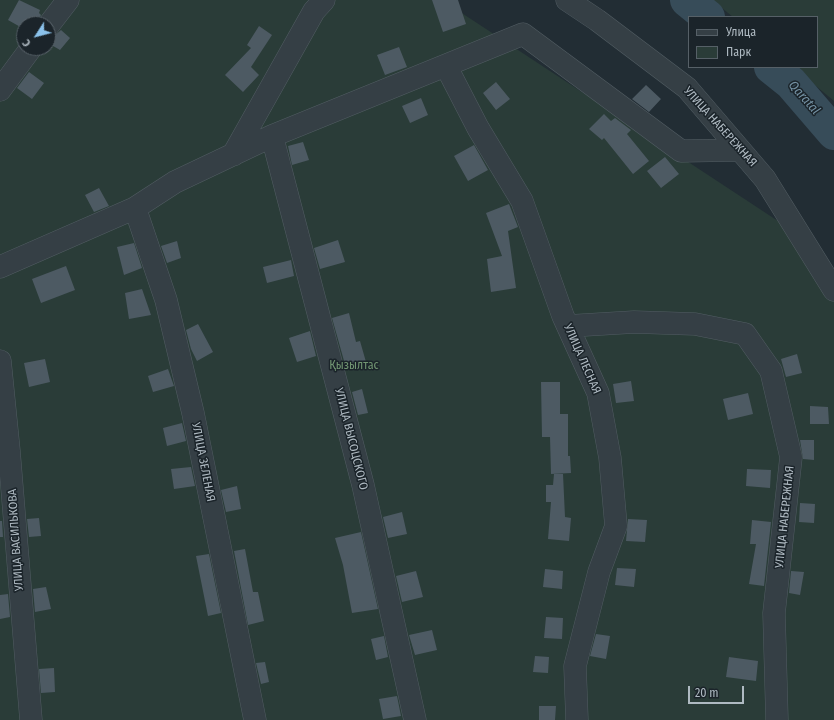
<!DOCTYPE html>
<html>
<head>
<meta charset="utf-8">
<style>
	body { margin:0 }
	#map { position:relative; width:834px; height:720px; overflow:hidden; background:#222d34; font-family:"Fira Sans Condensed",sans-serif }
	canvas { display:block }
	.legend { position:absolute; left:688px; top:16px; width:130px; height:52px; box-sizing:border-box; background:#1b242a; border:1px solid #566067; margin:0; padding:5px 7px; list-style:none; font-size:12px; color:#afbac2 }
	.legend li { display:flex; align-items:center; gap:8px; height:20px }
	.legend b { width:20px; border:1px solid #566067 }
	.north { position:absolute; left:16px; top:16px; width:40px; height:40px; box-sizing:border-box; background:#1b242a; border:1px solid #566067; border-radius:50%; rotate:234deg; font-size:11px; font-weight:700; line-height:16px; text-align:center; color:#afbac2 }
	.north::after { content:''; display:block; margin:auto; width:14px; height:18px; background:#8bc2eb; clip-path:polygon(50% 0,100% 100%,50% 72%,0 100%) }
	.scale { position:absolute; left:688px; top:686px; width:56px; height:18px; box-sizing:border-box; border:2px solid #afbac2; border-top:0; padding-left:5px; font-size:12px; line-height:14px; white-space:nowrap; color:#afbac2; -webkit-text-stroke:3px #1b242a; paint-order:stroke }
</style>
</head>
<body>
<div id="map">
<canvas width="834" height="720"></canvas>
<ul class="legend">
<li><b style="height:5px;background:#353f45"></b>Улица</li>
<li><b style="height:11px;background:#2a3c38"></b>Парк</li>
</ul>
<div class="north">С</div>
<div class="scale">20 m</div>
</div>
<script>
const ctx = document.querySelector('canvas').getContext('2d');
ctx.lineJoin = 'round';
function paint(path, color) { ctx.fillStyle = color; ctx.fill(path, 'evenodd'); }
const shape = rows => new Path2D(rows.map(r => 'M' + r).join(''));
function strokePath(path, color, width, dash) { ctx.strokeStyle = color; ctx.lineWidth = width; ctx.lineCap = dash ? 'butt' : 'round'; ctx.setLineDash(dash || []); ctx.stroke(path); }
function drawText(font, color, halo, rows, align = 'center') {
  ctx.font = font + ' "Fira Sans Condensed",sans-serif'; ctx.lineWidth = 3; ctx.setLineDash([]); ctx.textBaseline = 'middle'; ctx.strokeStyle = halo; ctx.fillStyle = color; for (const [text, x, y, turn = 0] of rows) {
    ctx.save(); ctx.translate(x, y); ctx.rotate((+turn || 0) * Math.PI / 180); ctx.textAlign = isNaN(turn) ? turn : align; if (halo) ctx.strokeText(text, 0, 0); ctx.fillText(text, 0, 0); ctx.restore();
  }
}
paint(shape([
	[0,0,442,0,816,246,834,299,834,720,0,720],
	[24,24,48,24,48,48,24,48],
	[712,0,834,0,834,101,793,67,817,67,817,17,733,17]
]), '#2a3c38');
strokePath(shape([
	[687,0,708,17],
	[771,67,791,83,834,133]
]), '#374c59', 34);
paint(shape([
	[19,0,40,10,39,13,41,15,36,24,24,24,24,29,8,20],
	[432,0,458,0,466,24,443,32],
	[259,26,272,35,251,67,259,75,243,92,225,75,251,48,247,45],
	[61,30,70,38,60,50,48,43,48,38,53,37],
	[399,47,407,67,385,75,377,55],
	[29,72,44,83,32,99,17,88],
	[496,82,510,99,496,110,483,93],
	[646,85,661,99,649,112,632,99],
	[421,98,428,115,410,123,402,106],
	[604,114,611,121,615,118,631,130,627,134,649,161,633,174,604,138,602,140,589,129],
	[303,142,309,160,292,165,288,146],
	[474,145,488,170,468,181,454,156],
	[665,157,679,174,661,188,647,171],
	[99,188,109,206,94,212,85,195],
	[509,204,518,227,508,231,516,288,491,292,487,259,502,256,486,213],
	[338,240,345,262,320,269,314,248],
	[177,241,181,258,167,263,161,246],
	[134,243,142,268,124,275,117,247],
	[291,260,294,276,267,283,263,267],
	[66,266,75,290,41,303,32,279],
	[142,289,151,315,129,319,125,293],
	[349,313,356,342,360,341,366,362,346,368,332,318],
	[198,324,213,352,197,361,191,349,186,330],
	[310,331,316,356,297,362,289,338],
	[797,354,802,373,786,377,781,359],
	[45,359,50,382,29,387,24,363],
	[168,369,174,386,153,392,148,376],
	[631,381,634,401,616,403,613,384],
	[541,382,560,382,560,414,568,414,568,456,570,456,571,473,551,474,550,437,542,437],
	[362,389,368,413,358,415,352,392],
	[748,393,753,414,728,420,723,399],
	[810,406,828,407,829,424,810,424],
	[182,423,186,441,167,446,163,428],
	[800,440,814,440,814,460,803,459],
	[191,467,195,486,174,489,171,469],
	[747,469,771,470,770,488,746,486],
	[554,474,563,474,565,517,571,518,569,541,548,539,551,502,546,502,546,485,553,485],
	[237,486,241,509,226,512,221,490],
	[800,503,815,504,814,523,799,522],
	[402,512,407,534,388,538,383,517],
	[39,518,41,536,29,537,27,519],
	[628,519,647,520,645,542,626,541],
	[752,520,771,522,764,586,749,584,756,544,750,544],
	[0,521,2,521,3,537,0,537],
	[361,532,378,609,352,613,343,565,335,538],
	[245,549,253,592,258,592,264,621,248,625,234,551],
	[209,554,221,613,208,616,196,556],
	[617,568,636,569,634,587,615,585],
	[545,569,563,571,562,589,543,587],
	[416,571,423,597,402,602,396,576],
	[791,571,804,572,800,595,789,593],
	[46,587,51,609,35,612,33,589],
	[8,594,10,617,0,619,0,595],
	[546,617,563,618,562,639,544,638],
	[432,630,437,650,415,655,409,635],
	[596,634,610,636,606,659,590,656],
	[384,636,388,657,376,660,371,639],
	[535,656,549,657,548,673,533,672],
	[729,657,758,661,756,681,726,677],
	[265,662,269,682,261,684,256,663],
	[54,668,55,692,41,693,39,669],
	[397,696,401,716,383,719,379,699],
	[539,706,556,706,555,720,539,720]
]), '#4d5a63');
const minor = shape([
	[567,0,597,20,687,88,765,179,834,290],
	[48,26,68,0],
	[446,66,478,128,522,201,563,316,598,393,610,458,616,526,599,572,575,666,577,720],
	[0,90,31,48],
	[272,136,363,485,415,720],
	[233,155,314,11,324,0],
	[135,208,166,300,193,413,255,720],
	[0,267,135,208,175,182,272,136,523,34,681,151,740,150],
	[568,326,634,322,695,324,745,334,771,371,791,457,774,613,777,720],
	[0,361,9,451,31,720]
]);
strokePath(minor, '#525d63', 23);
strokePath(minor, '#353f45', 22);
drawText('12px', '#afbac2', '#1b242a', [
	["УЛИЦА НАБЕРЕЖНАЯ",720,127,48],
	["УЛИЦА ЛЕСНАЯ",582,359,66],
	["УЛИЦА ВЫСОЦСКОГО",351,439,76],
	["УЛИЦА ЗЕЛЕНАЯ",203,462,79],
	["УЛИЦА НАБЕРЕЖНАЯ",785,517,-84],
	["УЛИЦА ВАСИЛЬКОВА",16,540,-94]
]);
drawText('12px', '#719572', '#1b242a', [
	["Қызылтас",354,366]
]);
drawText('italic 13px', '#7390a2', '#1b242a', [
	["Qaratal",804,98,48]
]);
</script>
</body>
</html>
